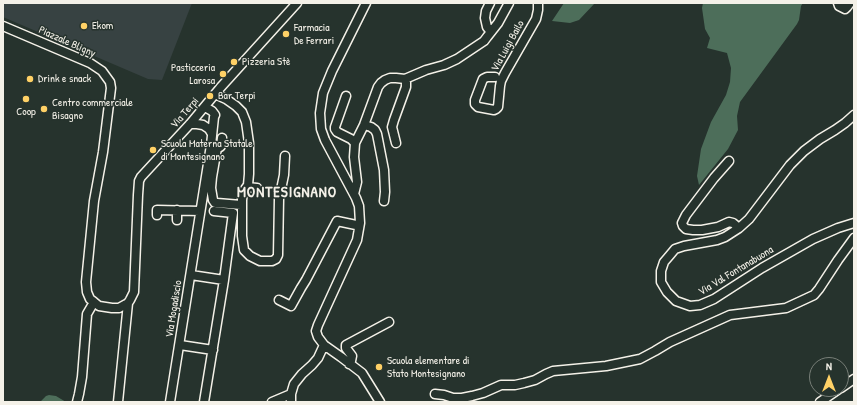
<!DOCTYPE html>
<html>
<head>
<meta charset="utf-8">
<style>
	body { margin:0 }
	#map { position:relative; width:857px; height:405px; overflow:hidden; background:#26332d; font-family:"Patrick Hand",sans-serif }
	canvas { display:block }
	.frame { position:absolute; inset:0; border:4px solid #f4f1e8; pointer-events:none }
	.north { position:absolute; left:809px; top:357px; width:40px; height:40px; box-sizing:border-box; background:#26332d; border:1px solid #787f78; border-radius:50%; rotate:0deg; font-size:11px; font-weight:700; line-height:16px; text-align:center; color:#f4f1e8 }
	.north::after { content:''; display:block; margin:auto; width:14px; height:18px; background:#ffd166; clip-path:polygon(50% 0,100% 100%,50% 72%,0 100%) }
</style>
</head>
<body>
<div id="map">
<canvas width="857" height="405"></canvas>
<div class="frame"></div>
<div class="north">N</div>
</div>
<script>
const ctx = document.querySelector('canvas').getContext('2d');
ctx.lineJoin = 'round';
function paint(path, color) { ctx.fillStyle = color; ctx.fill(path, 'evenodd'); }
const shape = rows => new Path2D(rows.map(r => 'M' + r).join(''));
function strokePath(path, color, width, dash) { ctx.strokeStyle = color; ctx.lineWidth = width; ctx.lineCap = dash ? 'butt' : 'round'; ctx.setLineDash(dash || []); ctx.stroke(path); }
function drawText(font, color, halo, rows, align = 'center') {
  ctx.font = font + ' "Patrick Hand",sans-serif'; ctx.lineWidth = 3; ctx.setLineDash([]); ctx.textBaseline = 'middle'; ctx.strokeStyle = halo; ctx.fillStyle = color; for (const [text, x, y, turn = 0] of rows) {
    ctx.save(); ctx.translate(x, y); ctx.rotate((+turn || 0) * Math.PI / 180); ctx.textAlign = isNaN(turn) ? turn : align; if (halo) ctx.strokeText(text, 0, 0); ctx.fillText(text, 0, 0); ctx.restore();
  }
}
paint(shape([
	[3,3,192,3,162,80,148,79,3,17]
]), '#374242');
paint(shape([
	[564,3,595,3,579,20,570,23,552,21],
	[703,3,803,3,801,6,799,20,797,24,740,102,737,116,738,130,728,149,699,185,697,176,701,149,711,122,726,95,730,82,731,68,727,53,707,48,710,38,705,29,702,8],
	[49,395,56,396,66,402,40,402,46,396]
]), '#4d6e5a');
const minor = shape([
	[366,3,332,71,323,93,320,113,321,129,325,140,356,198,359,206,360,223,357,240,318,325,316,331,318,337,324,345,341,357,362,373,380,402],
	[490,3,486,11,485,18,487,27,491,32],
	[838,3,839,6,845,9,847,7,850,3],
	[3,26,90,63,102,71,110,82,111,88,103,152,94,201,86,282,87,292,90,299,94,302,99,306,112,308,119,308,128,303,130,300,134,292,138,195,139,181,141,177,190,124,220,88,297,3],
	[495,77,487,77,483,79,475,100,475,104,478,107,494,110,496,109,498,107,500,86,501,81,505,73,536,19,538,10,538,3],
	[215,94,226,99,236,106,242,112,246,122,249,143,249,174,248,185,243,192,242,200,242,236,244,250,250,256,260,261,272,261,276,259,278,255,279,199,284,175,285,156],
	[346,96,335,127,335,129,337,132,351,139,355,143],
	[854,115,845,123,835,130,820,139,804,151,790,165,749,219,739,228,725,237,717,240,684,246,675,249,670,255,664,262,661,271,661,282,667,292,676,301,690,306,700,305,714,299,762,268,813,239,838,228,854,223],
	[190,124,197,124,203,125,209,129,212,134],
	[364,125,371,127,375,130,377,134,384,170,385,192,384,201],
	[222,138,221,146,220,147,217,148,212,177,211,188,213,200,215,203,217,203,241,205],
	[396,143,392,127,394,120,406,87,406,82,405,79],
	[729,161,714,178,686,215,682,223,683,226,686,229,693,230,702,230,718,227,729,222,733,223,739,228],
	[247,187,257,188],
	[354,194,357,182,354,157,355,143,364,125,378,87,381,83,385,80,390,78,396,78,405,79,426,70,444,65,457,59,484,41,487,37,498,23,509,3],
	[177,210,177,220],
	[157,215,157,210,200,211],
	[191,275,224,280],
	[279,300,291,306,301,288,306,280,337,221,356,225,359,228],
	[180,345,213,350],
	[349,364,351,361,352,356,346,348,346,345,389,322],
	[841,388,854,379],
	[435,394,444,395,453,398,462,398,472,396,483,393,501,385,515,385,524,383,535,380,546,374,553,371,606,366,640,359,655,351,670,342,730,315,786,308,814,295,819,289,838,260,854,238],
	[77,402,79,394,82,377,87,314,94,302],
	[118,402,128,303],
	[170,402,211,145,214,117,215,115,212,111,205,107],
	[204,402,224,280,233,213,214,211],
	[272,402,291,394],
	[291,402,291,394,294,384,302,374,312,365,318,358,324,345],
	[820,402,839,389]
]);
strokePath(minor, '#f4f1e8', 11);
strokePath(minor, '#26332d', 8);
for (const [x, y, r, color] of [
	[84,26,4,"#ffd166"],
	[286,34,4,"#ffd166"],
	[234,62,4,"#ffd166"],
	[223,74,4,"#ffd166"],
	[30,79,4,"#ffd166"],
	[210,96,4,"#ffd166"],
	[26,99,4,"#ffd166"],
	[44,109,4,"#ffd166"],
	[153,150,4,"#ffd166"],
	[379,367,4,"#ffd166"]
]) { const dot = new Path2D(); dot.arc(x, y, r, 0, 2 * Math.PI); ctx.fillStyle = color; ctx.fill(dot); strokePath(dot, '#26332d', 1.5); }
drawText('11px', '#f4f1e8', '#26332d', [
	["Ekom",92,26],
	["Farmacia",294,28],
	["De Ferrari",294,41],
	["Pizzeria Stè",242,62],
	["Pasticceria",215,68,"right"],
	["Larosa",215,81,"right"],
	["Drink e snack",38,79],
	["Bar Terpi",218,96],
	["Centro commerciale",52,103],
	["Bisagno",52,116],
	["Coop",26,112,"center"],
	["Scuola Materna Statale",161,144],
	["di Montesignano",161,157],
	["Scuola elementare di",387,361],
	["Stato Montesignano",387,374]
], 'left');
drawText('11px', '#f4f1e8', '#26332d', [
	["Piazzale Bligny",67,42,24],
	["Via Luigi Bailo",508,46,-61],
	["Via Terpi",185,113,-49],
	["Via Val Fontanabuona",736,271,-31],
	["Via Mogadiscio",174,309,-81]
]);
ctx.letterSpacing = '1px';
drawText('bold 15px', '#f4f1e8', '#26332d', [
	["MONTESIGNANO",287,193]
]);
ctx.letterSpacing = '0px';
</script>
</body>
</html>
